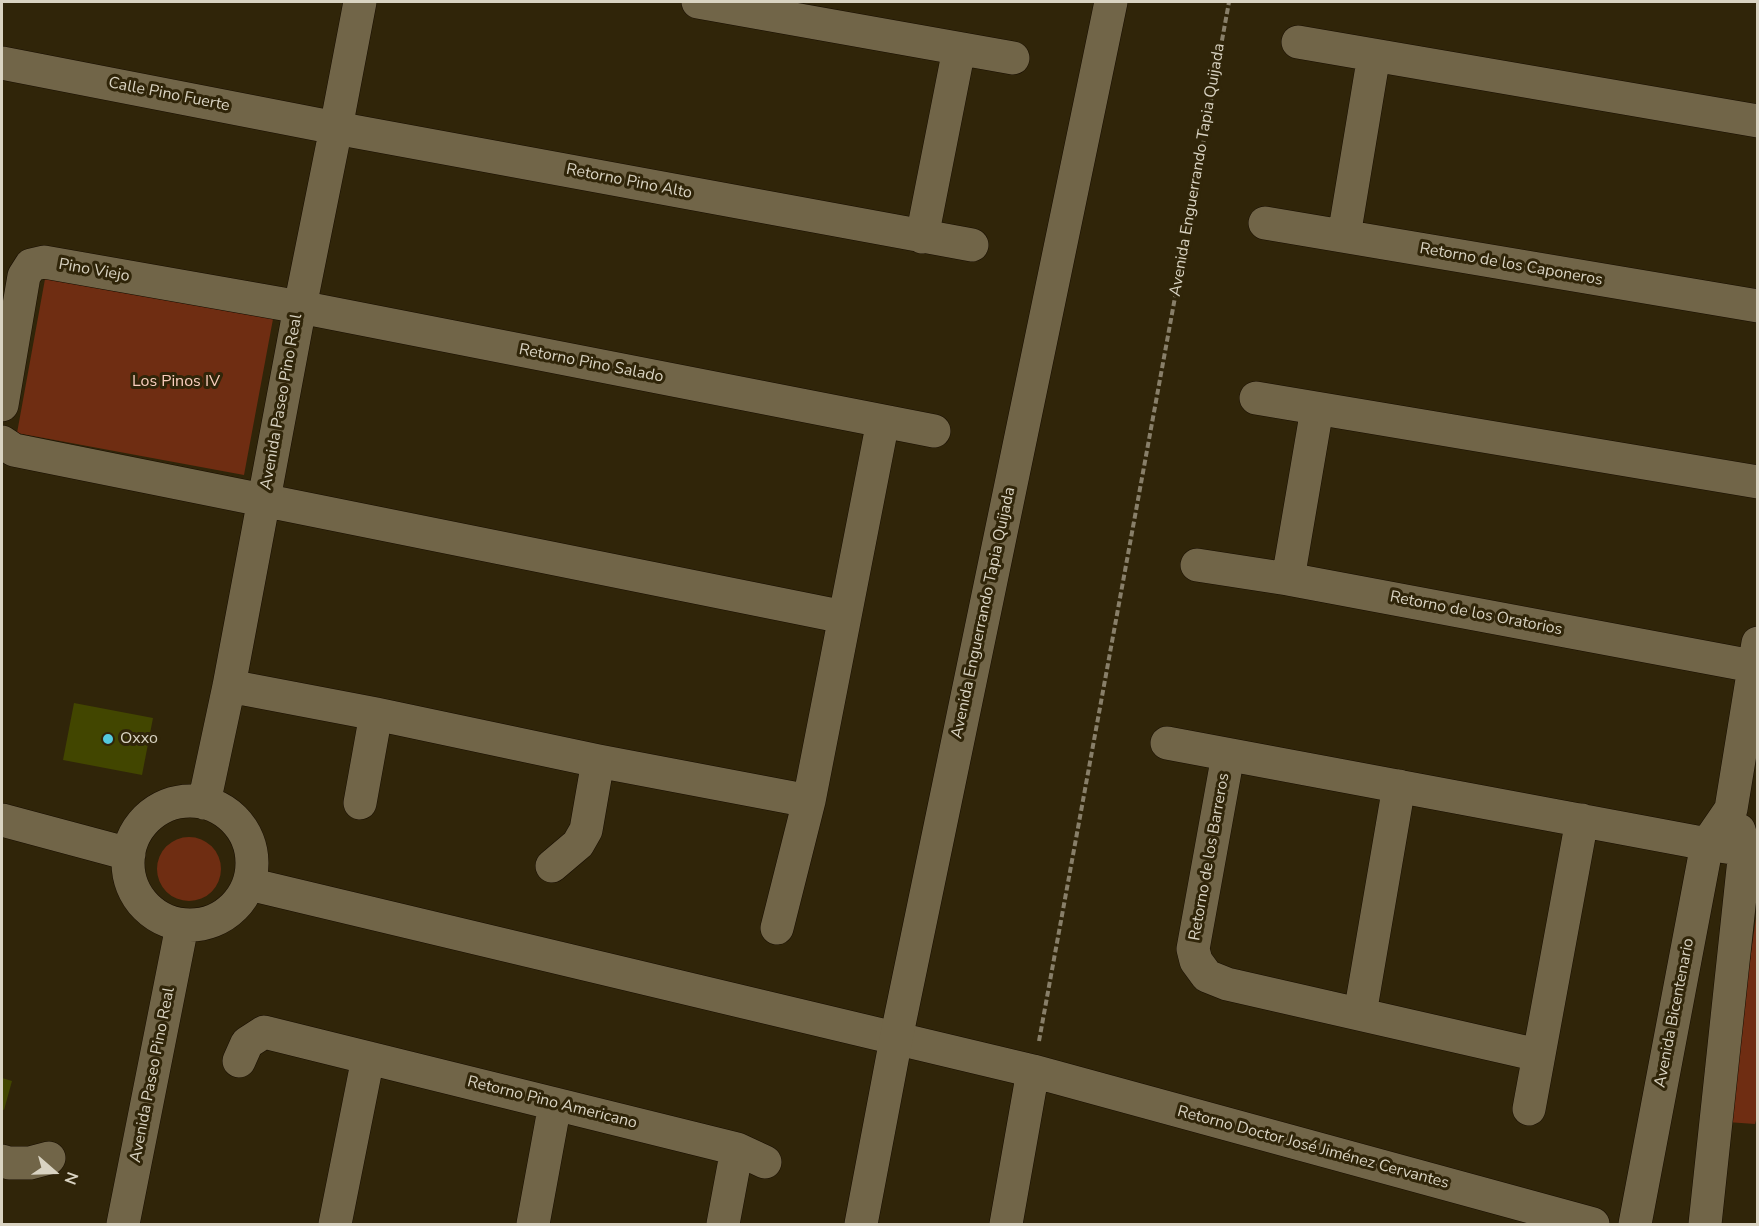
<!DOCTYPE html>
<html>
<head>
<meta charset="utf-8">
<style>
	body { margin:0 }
	#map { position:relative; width:1759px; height:1226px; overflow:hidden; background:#302509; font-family:"Nunito Sans",sans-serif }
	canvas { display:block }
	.frame { position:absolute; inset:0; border:3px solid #d9d3c2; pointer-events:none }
	.north { position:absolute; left:24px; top:1142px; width:60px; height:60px; -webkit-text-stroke:4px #302509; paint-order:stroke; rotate:110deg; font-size:16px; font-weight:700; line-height:24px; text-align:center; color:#d9d3c2 }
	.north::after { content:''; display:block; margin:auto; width:21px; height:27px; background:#d9d3c2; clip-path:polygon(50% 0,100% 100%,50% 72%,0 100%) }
</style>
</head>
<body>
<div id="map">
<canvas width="1759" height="1226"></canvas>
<div class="frame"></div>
<div class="north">N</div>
</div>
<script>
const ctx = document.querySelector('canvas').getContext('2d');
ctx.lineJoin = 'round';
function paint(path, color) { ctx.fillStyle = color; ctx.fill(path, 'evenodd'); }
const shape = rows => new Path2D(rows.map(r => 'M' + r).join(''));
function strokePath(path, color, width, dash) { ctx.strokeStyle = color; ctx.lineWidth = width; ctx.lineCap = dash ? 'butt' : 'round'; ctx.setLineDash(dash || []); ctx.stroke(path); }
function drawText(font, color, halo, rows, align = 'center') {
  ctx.font = font + ' "Nunito Sans",sans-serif'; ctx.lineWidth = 6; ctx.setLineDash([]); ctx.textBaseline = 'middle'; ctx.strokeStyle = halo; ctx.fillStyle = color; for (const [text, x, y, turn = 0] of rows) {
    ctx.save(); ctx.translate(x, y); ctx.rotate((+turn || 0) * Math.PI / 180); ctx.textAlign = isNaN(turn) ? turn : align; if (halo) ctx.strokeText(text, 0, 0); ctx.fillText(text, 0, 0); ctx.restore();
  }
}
paint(shape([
	[45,279,273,319,244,475,17,433],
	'157 869a32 32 0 1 1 64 0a32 32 0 1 1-64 0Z',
	[1757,911,1757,1117,1755,1124,1727,1122]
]), '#6f2d12');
paint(shape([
	[74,703,153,718,142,775,63,760],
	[2,1078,12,1081,4,1110,2,1109]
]), '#424600');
const street = shape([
	[698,2,1013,58],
	[1298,42,1758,121],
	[2,63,336,128,972,245],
	[1265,223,1758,306],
	[1344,236,1374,55],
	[922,237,959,49],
	[1256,398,1758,482],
	[2,405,24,276,31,265,44,262,300,307,934,431],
	[2,442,14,450,844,617],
	[1197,565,1288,579,1758,667],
	[1288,579,1317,409],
	[229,686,376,714,598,761,809,801],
	[1167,743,1707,844,1758,852],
	[1228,755,1193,949,1196,961,1207,976,1227,984,1538,1055],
	'128 863a62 62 0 1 1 124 0a62 62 0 1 1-124 0Z',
	[204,803,229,686,300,307,336,128,360,2],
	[360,803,376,714],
	[2,820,129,854],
	[552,866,578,844,586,830,598,761],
	[249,884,1033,1071,1593,1224],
	[777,928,809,801,883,421],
	[1360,1014,1399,786],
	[239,1061,247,1043,264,1032,737,1149,765,1162],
	[1529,1109,1582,820],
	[2,1161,9,1163,30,1163,49,1158],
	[123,1224,182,926],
	[335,1224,368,1058],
	[533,1224,555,1104],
	[723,1224,737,1149],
	[1006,1224,1033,1071],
	[1635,1224,1707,844,1731,809,1758,643],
	[1705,1224,1745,850,1739,830]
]);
const secondary = shape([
	[861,1224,896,1039,1111,2]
]);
strokePath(street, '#180e00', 34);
strokePath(secondary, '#180e00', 34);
strokePath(shape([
	[1039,1041,1229,2]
]), '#887f69', 4, [6, 3]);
strokePath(street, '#716548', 33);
strokePath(secondary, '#716548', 33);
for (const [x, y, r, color] of [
	[108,739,6,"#54cadd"]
]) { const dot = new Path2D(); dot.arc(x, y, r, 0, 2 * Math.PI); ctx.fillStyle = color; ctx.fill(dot); strokePath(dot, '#302509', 2); }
drawText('16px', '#d9d3c2', '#302509', [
	["Calle Pino Fuerte",169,95,11],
	["Avenida Enguerrando Tapia Quijada",1198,170,-80],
	["Retorno Pino Alto",629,182,11],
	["Retorno de los Caponeros",1511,265,10],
	["Pino Viejo",94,271,10],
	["Retorno Pino Salado",591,364,11],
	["Avenida Paseo Pino Real",282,402,-80],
	["Avenida Enguerrando Tapia Quijada",984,613,-78],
	["Retorno de los Oratorios",1476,614,11],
	["Retorno de los Barreros",1210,857,-80],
	["Avenida Bicentenario",1675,1013,-79],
	["Avenida Paseo Pino Real",153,1075,-79],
	["Retorno Pino Americano",552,1103,14],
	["Retorno Doctor José Jiménez Cervantes",1313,1148,15]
]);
drawText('16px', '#facebe', '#302509', [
	["Los Pinos IV",176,382]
]);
drawText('16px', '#d9d3c2', '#302509', [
	["Oxxo",120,739]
], 'left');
</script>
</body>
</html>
